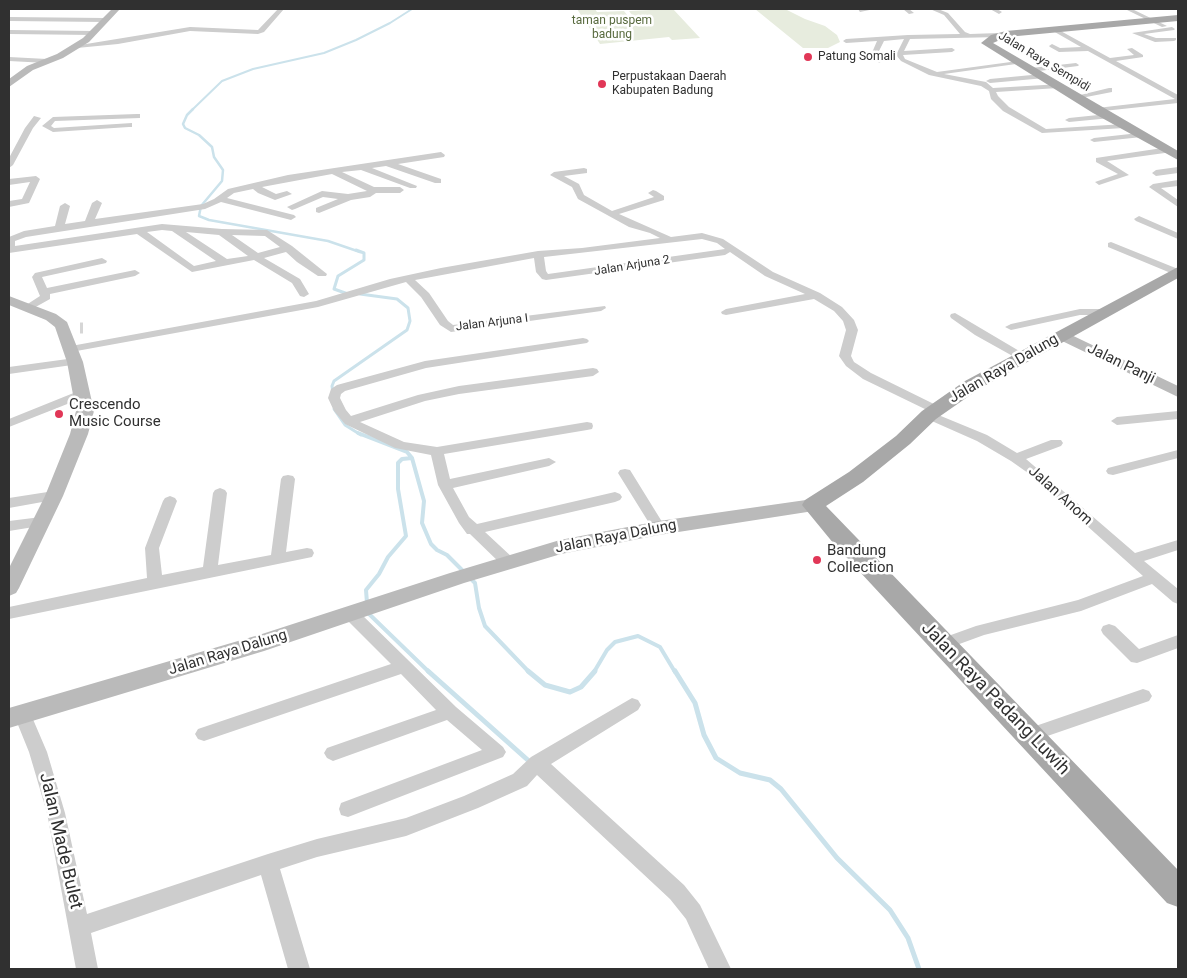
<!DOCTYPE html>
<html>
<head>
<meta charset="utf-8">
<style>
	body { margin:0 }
	#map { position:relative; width:1187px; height:978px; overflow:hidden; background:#fff; font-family:Roboto,sans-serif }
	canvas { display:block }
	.frame { position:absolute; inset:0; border:10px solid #303030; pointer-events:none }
</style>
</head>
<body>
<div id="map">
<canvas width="1187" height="978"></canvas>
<div class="frame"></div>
</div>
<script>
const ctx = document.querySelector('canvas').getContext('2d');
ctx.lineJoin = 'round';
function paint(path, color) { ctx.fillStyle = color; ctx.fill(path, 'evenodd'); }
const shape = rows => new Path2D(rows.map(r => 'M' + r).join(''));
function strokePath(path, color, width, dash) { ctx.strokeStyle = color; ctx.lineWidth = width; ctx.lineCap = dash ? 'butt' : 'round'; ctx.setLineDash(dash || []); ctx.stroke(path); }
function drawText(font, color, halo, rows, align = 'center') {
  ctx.font = font + ' Roboto,sans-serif'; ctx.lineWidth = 5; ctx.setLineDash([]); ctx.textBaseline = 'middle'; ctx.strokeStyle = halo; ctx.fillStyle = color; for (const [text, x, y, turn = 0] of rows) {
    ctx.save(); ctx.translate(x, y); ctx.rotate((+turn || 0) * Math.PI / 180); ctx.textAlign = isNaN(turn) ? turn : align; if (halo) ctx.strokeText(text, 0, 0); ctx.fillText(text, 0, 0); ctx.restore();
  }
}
paint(shape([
	[577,9,595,9,597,12,624,11,628,16,632,15,629,11,673,9,700,38,672,40,669,37,600,44],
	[755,9,785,9,805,19,825,26,837,35,840,42,828,48,803,48]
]), '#e7ecde');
strokePath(shape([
	[192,110,222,81,253,69,324,53,356,40,390,23,412,9]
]), '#cbe2eb', 2);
strokePath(shape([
	[193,109,187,115,183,124,185,128,199,135,212,147,214,157,223,170,222,181,201,206,199,216,209,220,328,241,360,252]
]), '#cbe2eb', 2.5);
strokePath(shape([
	[348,294,334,289,338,276,364,260,364,253,356,250],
	[333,393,332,386,334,381,407,330,410,321,408,308,397,299,360,294],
	[334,409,345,425,361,435]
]), '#cbe2eb', 3);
strokePath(shape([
	[358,433,407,452,412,458,424,501,422,523,431,544,437,550,447,555,464,572],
	[469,577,475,583,479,608,485,626,529,672],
	[367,603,366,590,379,574,388,557,406,536,398,489,398,463,402,459,412,458],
	[368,613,429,672],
	[594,672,607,650,615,642,638,636,660,647,675,672]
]), '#cbe2eb', 4);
strokePath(shape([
	[428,671,530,762],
	[528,671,545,685,570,692,581,687,595,671],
	[675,671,695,703,704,735,716,758,740,773,770,780,781,789,837,858,890,910,908,938,919,969]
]), '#cbe2eb', 5);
strokePath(shape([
	[80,328,83,328]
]), '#d6d6d6', 11, [11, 5.5]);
paint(shape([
	[278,9,284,9,264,32,258,34,190,31,118,44,77,48,74,46,190,27,258,30,278,9],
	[858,9,874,9,860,12,858,9],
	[903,9,909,9,914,13,909,14,903,9],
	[930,9,938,9,948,13,965,32,970,34,999,33,1002,35,999,37,910,39,904,51,952,48,955,50,952,52,903,55,905,59,937,72,1018,61,1019,62,1016,64,944,74,986,82,993,88,1061,84,1061,88,1058,88,996,92,998,96,1009,107,1046,129,1124,124,1128,126,1124,128,1042,133,1003,111,991,99,989,91,981,86,929,75,901,61,896,55,904,39,884,41,877,55,882,61,879,63,871,55,877,41,846,43,843,41,846,39,908,35,960,34,944,15,930,9],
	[990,9,997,9,1002,12,999,14,990,9],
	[1125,9,1132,9,1167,26,1162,27,1125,9],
	[9,17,105,18,108,20,105,22,9,21,9,17],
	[1172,27,1175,29,1174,30,1144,34,1156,38,1176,38,1176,40,1174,41,1155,42,1132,33,1172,27],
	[1053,29,1057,29,1110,58,1134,55,1127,49,1132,48,1143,55,1143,57,1116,61,1178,95,1178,103,1094,112,1094,108,1097,108,1175,99,1088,51,1059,52,1050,47,1049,46,1052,44,1060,48,1081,47,1053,31,1053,29],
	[9,30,94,31,97,33,94,35,9,34,9,30],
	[9,57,47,59,50,61,47,63,9,61,9,57],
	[1076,63,1079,65,1078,66,1031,72,1027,70,1031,68,1076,63],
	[1042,74,1046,76,1045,78,990,83,986,81,990,79,1042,74],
	[1109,88,1112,88,1112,92,1076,99,1072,97,1109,88],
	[137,114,140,114,140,118,55,121,51,126,54,128,132,123,132,127,129,127,53,132,42,126,53,117,137,114],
	[1108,114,1112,116,1111,118,1069,122,1065,120,1069,118,1108,114],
	[34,116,41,118,33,128,13,165,9,168,9,158,25,128,34,116],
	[1139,133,1143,135,1142,137,1094,142,1090,140,1094,138,1139,133],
	[1169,147,1172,148,1172,152,1107,161,1129,175,1099,185,1095,182,1118,174,1096,162,1096,158,1169,147],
	[441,152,445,155,444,157,398,164,441,179,441,183,435,183,386,166,372,168,417,186,416,188,410,188,361,170,342,172,374,187,400,187,404,190,400,193,376,193,370,197,351,200,319,213,316,212,316,208,338,199,323,197,295,209,292,210,287,207,322,191,348,194,367,191,332,174,262,187,276,194,287,191,292,194,275,200,258,193,253,189,234,193,227,198,294,215,296,217,291,220,221,202,205,209,26,237,15,241,15,246,162,224,222,229,267,230,292,246,327,274,326,276,318,276,297,262,286,252,264,258,300,279,309,294,304,297,300,296,292,283,254,260,192,272,137,234,9,253,9,237,24,231,55,226,60,206,65,203,70,206,65,224,85,221,92,203,97,200,102,203,95,219,203,204,214,199,228,189,288,175,441,152],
	[162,230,172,231,216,261,194,266,147,232,162,230],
	[186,232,219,235,248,256,227,259,186,232],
	[232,235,265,236,280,247,258,253,232,235],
	[1178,167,1178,173,1156,176,1152,173,1156,170,1178,167],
	[584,168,587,169,587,173,564,176,579,184,584,195,612,211,654,197,648,193,653,190,656,191,664,196,664,200,619,214,671,237,702,233,723,239,773,272,820,293,842,307,854,320,858,330,851,356,854,362,871,373,940,407,942,410,936,414,987,435,1017,453,1051,440,1061,440,1063,443,1061,446,1026,459,1135,553,1178,540,1178,550,1144,561,1178,589,1178,604,1173,602,1152,584,1081,611,984,635,943,650,937,648,935,644,937,640,976,626,1078,600,1143,576,1028,473,1011,461,977,441,925,418,923,415,929,411,863,379,846,366,839,356,846,330,843,321,834,311,814,299,726,315,722,314,721,312,726,309,805,294,765,276,730,252,725,255,546,280,542,279,536,272,534,258,415,280,429,293,448,321,453,325,605,306,606,308,601,311,451,332,440,325,421,297,406,282,318,307,71,352,65,349,71,346,316,301,390,279,441,268,538,251,582,248,660,238,650,233,629,227,578,199,572,187,550,175,554,172,584,168],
	[702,239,717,243,725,249,548,274,546,271,544,257,702,239],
	[36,176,40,179,29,203,9,207,9,201,22,199,30,182,9,185,9,179,36,176],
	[1178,180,1178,186,1161,188,1178,200,1178,207,1149,187,1153,184,1178,180],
	[1139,216,1178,233,1178,239,1136,221,1134,219,1139,216],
	[1111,242,1178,269,1178,276,1108,247,1108,243,1111,242],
	[102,258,107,261,106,263,42,277,47,288,135,270,140,273,135,276,50,294,50,299,32,309,24,309,23,307,40,296,32,277,35,273,102,258],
	[1080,309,1103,309,1108,312,1103,315,1080,315,1011,330,1005,327,1011,324,1080,309],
	[955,313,1026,355,1028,357,1026,359,1018,359,975,335,951,318,950,316,951,314,955,313],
	[583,338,587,339,589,341,587,343,426,368,345,391,341,394,340,398,346,410,351,416,418,395,459,386,593,368,597,369,599,372,593,376,459,394,425,401,360,422,404,442,437,447,587,422,592,423,593,426,592,429,587,430,444,454,450,479,549,458,556,462,549,466,453,488,469,517,477,524,615,492,620,494,622,497,620,500,615,502,485,532,513,558,515,562,513,566,508,567,503,566,470,534,467,534,459,523,438,485,431,455,395,448,345,424,334,411,328,398,331,389,337,385,425,361,583,338],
	[75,358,81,362,79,364,9,374,9,367,75,358],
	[81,390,85,391,87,394,85,397,9,427,9,419,81,390],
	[1178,411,1178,419,1117,425,1111,421,1117,417,1178,411],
	[1178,450,1178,458,1113,475,1108,474,1106,471,1108,468,1178,450],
	[625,469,630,470,664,525,666,528,664,531,654,531,618,473,620,470,625,469],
	[288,475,293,476,295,479,286,552,307,548,312,549,314,553,312,557,9,619,9,607,147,578,145,548,163,501,165,498,170,496,175,498,177,501,159,548,162,575,203,567,213,493,215,490,220,488,225,490,227,493,218,565,271,555,281,479,283,476,288,475],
	[54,491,59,493,61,496,59,499,9,508,9,498,54,491],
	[41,517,46,519,48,522,46,525,9,531,9,521,41,517],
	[351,608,357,610,456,707,503,747,506,752,503,757,348,817,341,815,339,809,341,803,482,750,447,720,333,761,327,758,324,753,327,748,436,710,401,674,204,741,198,739,195,734,198,729,391,664,345,618,343,614,345,610,351,608],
	[1109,624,1115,626,1139,649,1178,635,1178,648,1137,663,1131,662,1103,634,1101,630,1103,626,1109,624],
	[1143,689,1149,691,1152,696,1149,701,1030,742,1024,740,1021,735,1024,730,1143,689],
	[632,698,638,700,641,705,638,710,551,764,684,885,700,905,731,969,709,969,686,919,670,899,537,775,527,786,478,808,406,836,317,857,280,869,310,969,288,969,261,875,91,933,98,969,76,969,47,813,29,752,14,715,17,710,23,708,29,710,47,752,65,813,87,914,268,854,317,839,406,818,464,796,513,774,531,757,632,698]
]), '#cdcdcd');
paint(shape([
	[112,9,120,9,89,42,63,58,33,70,9,87,9,79,27,66,57,54,83,38,112,9],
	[9,296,56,314,67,322,83,362,94,411,88,434,63,496,19,588,16,593,9,596,9,568,45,496,70,434,76,411,67,362,55,327,46,320,9,305,9,296],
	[1063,331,1178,386,1178,397,1058,339,1055,336,1058,333,1063,331],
	[813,499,820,500,823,505,820,510,659,535,561,554,464,583,264,651,9,728,9,708,262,634,450,573,560,540,659,521,813,499]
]), '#bababa');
paint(shape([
	[1178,15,1178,21,1007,37,993,43,1178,151,1178,160,1093,113,981,43,991,35,1006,31,1178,15],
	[1178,267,1178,278,979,389,936,419,910,444,863,482,826,506,1178,870,1178,907,1167,903,834,544,802,505,805,500,849,472,896,436,922,411,965,381,1178,267]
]), '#a8a8a8');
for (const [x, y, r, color] of [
	[808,57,5,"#e13757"],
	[602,84,5,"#e13757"],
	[59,414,5,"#e13757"],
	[817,560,5,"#e13757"]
]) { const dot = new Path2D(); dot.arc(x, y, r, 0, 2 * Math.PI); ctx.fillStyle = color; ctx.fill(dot); strokePath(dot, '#fff', 2); }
drawText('12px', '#586a3e', '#fff', [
	["taman puspem",612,21],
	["badung",612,35]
]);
drawText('12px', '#303030', '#fff', [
	["Patung Somali",818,57],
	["Perpustakaan Daerah",612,77],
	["Kabupaten Badung",612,91]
], 'left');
drawText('12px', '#303030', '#fff', [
	["Jalan Raya Sempidi",1044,62,31],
	["Jalan Arjuna 2",632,266,-9],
	["Jalan Arjuna I",492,323,-7]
]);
drawText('15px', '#303030', '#fff', [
	["Jalan Panji",1121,364,26],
	["Jalan Raya Dalung",1004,369,-30],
	["Jalan Anom",1060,496,42],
	["Jalan Raya Dalung",616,537,-11],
	["Jalan Raya Dalung",228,653,-17]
]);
drawText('15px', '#303030', '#fff', [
	["Crescendo",69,405],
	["Music Course",69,422],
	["Bandung",827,551],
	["Collection",827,568]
], 'left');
drawText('18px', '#303030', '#fff', [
	["Jalan Raya Padang Luwih",995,699,46],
	["Jalan Made Bulet",60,841,77]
]);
</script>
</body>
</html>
